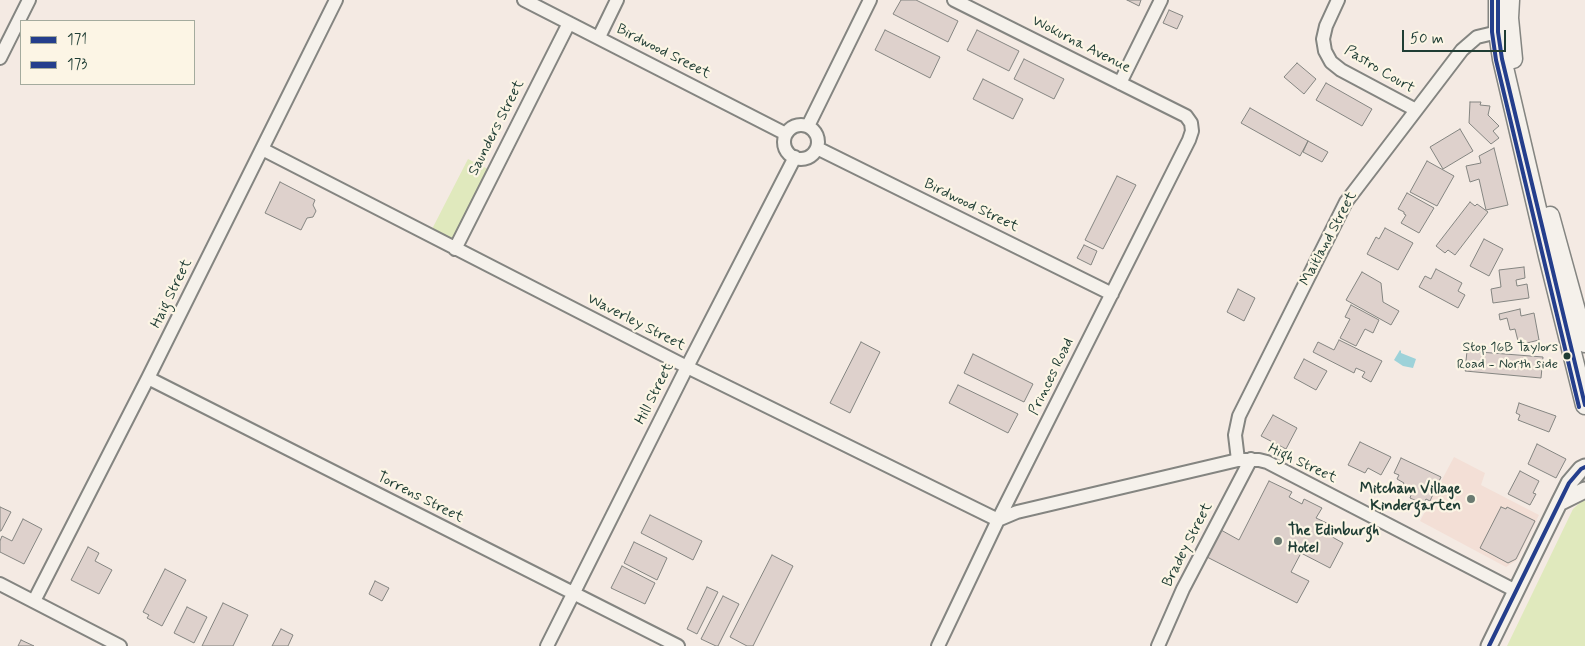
<!DOCTYPE html>
<html>
<head>
<meta charset="utf-8">
<style>
	body { margin:0 }
	#map { position:relative; width:1585px; height:646px; overflow:hidden; background:#f4eae3; font-family:Mynerve,sans-serif }
	canvas { display:block }
	.legend { position:absolute; left:20px; top:20px; width:175px; height:65px; box-sizing:border-box; background:#fcf5e5; border:1px solid #a4ab9e; margin:0; padding:6px 9px; list-style:none; font-size:15px; color:#1f3d34 }
	.legend li { display:flex; align-items:center; gap:10px; height:25px }
	.legend b { width:25px; border:1px solid #a4ab9e }
	.scale { position:absolute; left:1402px; top:30px; width:104px; height:22px; box-sizing:border-box; border:2px solid #1f3d34; border-top:0; padding-left:6px; font-size:15px; line-height:18px; white-space:nowrap; color:#1f3d34; -webkit-text-stroke:4px #fcf5e5; paint-order:stroke }
</style>
</head>
<body>
<div id="map">
<canvas width="1585" height="646"></canvas>
<ul class="legend">
<li><b style="height:6px;background:#243e8c"></b>171</li>
<li><b style="height:6px;background:#243e8c"></b>173</li>
</ul>
<div class="scale">50 m</div>
</div>
<script>
const ctx = document.querySelector('canvas').getContext('2d');
ctx.lineJoin = 'round';
function paint(path, color) { ctx.fillStyle = color; ctx.fill(path, 'evenodd'); }
const shape = rows => new Path2D(rows.map(r => 'M' + r).join(''));
function strokePath(path, color, width, dash) { ctx.strokeStyle = color; ctx.lineWidth = width; ctx.lineCap = dash ? 'butt' : 'round'; ctx.setLineDash(dash || []); ctx.stroke(path); }
function drawText(font, color, halo, rows, align = 'center') {
  ctx.font = font + ' Mynerve,sans-serif'; ctx.lineWidth = 4.5; ctx.setLineDash([]); ctx.textBaseline = 'middle'; ctx.strokeStyle = halo; ctx.fillStyle = color; for (const [text, x, y, turn = 0] of rows) {
    ctx.save(); ctx.translate(x, y); ctx.rotate((+turn || 0) * Math.PI / 180); ctx.textAlign = isNaN(turn) ? turn : align; if (halo) ctx.strokeText(text, 0, 0); ctx.fillText(text, 0, 0); ctx.restore();
  }
}
paint(shape([
	[1454,457,1485,473,1481,485,1539,515,1517,560,1506,567,1420,521]
]), '#f3dfd6');
paint(shape([
	[468,159,492,171,454,246,430,233],
	[1585,498,1585,646,1507,646,1573,509]
]), '#e0e9bd');
paint(shape([
	[1400,350,1401,351,1401,353,1416,359,1413,368,1403,366,1394,360]
]), '#9dd2d9');
const building = shape([
	[901,0,916,0,958,21,948,42,893,14,901,0],
	[1127,0,1141,0,1139,6,1127,0],
	[1169,10,1183,16,1177,29,1163,23,1169,10],
	[885,30,940,57,930,78,875,50,885,30],
	[977,30,1019,51,1009,71,967,50,977,30],
	[1024,59,1064,79,1054,99,1014,79,1024,59],
	[1297,63,1316,79,1304,94,1284,77,1297,63],
	[983,79,1023,99,1013,119,973,99,983,79],
	[1326,83,1372,109,1362,126,1316,100,1326,83],
	[1470,102,1481,102,1480,105,1490,106,1488,115,1499,126,1493,131,1499,138,1491,144,1469,123,1470,102],
	[1250,108,1308,141,1300,156,1241,123,1250,108],
	[1460,129,1473,151,1443,169,1430,147,1460,129],
	[1308,141,1328,152,1322,162,1303,152,1308,141],
	[1494,148,1508,205,1486,210,1479,179,1470,182,1466,166,1481,163,1479,156,1494,148],
	[1427,161,1454,176,1437,206,1410,192,1427,161],
	[1117,176,1136,185,1103,249,1085,240,1117,176],
	[280,182,315,200,313,205,316,211,313,217,307,218,301,230,265,213,280,182],
	[1407,193,1434,208,1419,233,1401,223,1406,215,1404,214,1404,212,1398,209,1407,193],
	[1470,202,1475,206,1477,204,1488,212,1455,255,1448,250,1445,253,1436,246,1470,202],
	[1385,228,1413,243,1398,270,1367,254,1376,237,1379,239,1385,228],
	[1484,239,1503,249,1489,276,1470,266,1484,239],
	[1084,245,1097,251,1091,265,1077,258,1084,245],
	[1524,267,1525,278,1516,280,1517,286,1527,284,1529,298,1493,303,1491,289,1501,287,1499,270,1524,267],
	[1436,269,1462,283,1458,291,1465,295,1458,308,1419,287,1425,276,1431,279,1436,269],
	[1362,272,1381,283,1383,302,1399,311,1391,325,1346,300,1362,272],
	[1238,289,1255,298,1244,321,1227,312,1238,289],
	[1351,305,1379,320,1373,333,1365,329,1356,346,1340,338,1350,319,1345,317,1351,305],
	[1520,309,1521,316,1534,313,1539,340,1519,345,1515,329,1510,330,1507,318,1500,320,1499,314,1520,309],
	[1339,340,1382,361,1371,382,1362,377,1365,372,1356,368,1354,373,1313,352,1318,342,1334,350,1339,340],
	[861,342,880,352,850,413,830,403,861,342],
	[1467,351,1543,357,1541,378,1465,371,1467,351],
	[973,354,1033,384,1024,402,964,373,973,354],
	[1304,359,1327,371,1316,390,1294,378,1304,359],
	[958,385,1018,414,1008,433,949,403,958,385],
	[1519,403,1556,416,1549,432,1518,420,1520,415,1516,413,1519,403],
	[1273,415,1297,428,1286,449,1261,436,1273,415],
	[1360,442,1391,457,1381,475,1368,468,1365,473,1348,465,1360,442],
	[1537,444,1566,459,1556,478,1528,464,1537,444],
	[1401,458,1441,477,1430,501,1426,499,1423,504,1410,498,1412,492,1402,487,1404,483,1397,479,1399,475,1394,473,1401,458],
	[1520,471,1539,481,1533,493,1536,494,1530,505,1508,494,1520,471],
	[1269,481,1292,492,1289,497,1302,504,1304,499,1322,508,1316,518,1331,525,1327,534,1343,543,1330,568,1301,553,1291,572,1309,581,1297,603,1207,557,1221,530,1239,540,1269,481],
	[0,507,11,512,1,531,0,531,0,507],
	[1501,507,1506,509,1507,507,1535,521,1516,559,1508,563,1480,548,1501,507],
	[650,515,702,541,693,560,641,533,650,515],
	[23,519,42,529,24,564,0,552,0,541,2,536,12,541,23,519],
	[634,542,667,558,657,580,624,563,634,542],
	[88,547,99,553,95,561,112,570,99,594,71,580,88,547],
	[772,555,793,566,753,646,747,646,730,637,772,555],
	[622,566,655,583,645,604,611,588,622,566],
	[165,569,186,580,162,626,147,618,149,615,143,612,165,569],
	[375,581,389,588,382,601,369,594,375,581],
	[707,587,718,592,697,634,687,629,707,587],
	[723,596,739,604,718,646,716,646,701,639,723,596],
	[223,603,248,615,233,646,202,646,223,603],
	[187,607,207,617,194,643,174,633,187,607],
	[281,629,293,635,288,646,272,646,281,629],
	[21,640,34,646,18,646,21,640]
]);
paint(building, '#ded1cc');
strokePath(building, '#848581', 1);
const minor = shape([
	[524,0,786,134],
	[1338,0,1326,26,1323,39,1325,51,1331,62,1341,70,1416,110],
	[599,37,617,0],
	[0,58,29,0],
	[1120,83,1161,0],
	'784 142a17 17 0 1 1 34 0a17 17 0 1 1-34 0Z',
	[808,126,870,0],
	[817,148,1112,294],
	[262,149,687,367,998,520,1017,512,1238,460,1259,460,1267,462,1516,591],
	[455,249,569,23],
	[148,378,678,646],
	[1238,460,1235,435,1239,416,1346,202,1462,50,1477,37,1498,32],
	[0,584,120,646],
	[34,601,148,378,336,0],
	[547,646,687,367,795,157],
	[938,646,998,520,1189,140,1192,131,1191,123,1186,116,954,0],
	[1158,646,1183,589,1251,459]
]);
const tertiary = shape([
	[1559,503,1585,490],
	[1489,646,1559,503,1569,483,1581,469,1585,467]
]);
const secondary = shape([
	[1498,0,1498,32,1502,59,1548,256,1585,405],
	[1510,0,1509,18,1513,59],
	[1550,216,1585,343]
]);
strokePath(minor, '#848581', 16);
strokePath(tertiary, '#848581', 19);
strokePath(secondary, '#848581', 21);
strokePath(minor, '#f5f1eb', 12);
strokePath(tertiary, '#f5f1eb', 15);
strokePath(secondary, '#f5f1eb', 18);
strokePath(shape([
	[1498,0,1498,32,1502,59,1585,405],
	[1489,646,1569,483,1581,469,1585,467]
]), '#243e8c', 4);
strokePath(shape([
	[1492,0,1492,32,1496,60,1579,407]
]), '#243e8c', 4);
for (const [x, y, r, color] of [
	[1567,356,4.5,"#1f3d34"],
	[1471,499,5,"#6a7a71"],
	[1278,541,5,"#6a7a71"]
]) { const dot = new Path2D(); dot.arc(x, y, r, 0, 2 * Math.PI); ctx.fillStyle = color; ctx.fill(dot); strokePath(dot, '#fcf5e5', 2); }
drawText('14px', '#1f3d34', '#fcf5e5', [
	["Stop 16B Taylors",1558,348],
	["Road - North side",1558,365]
], 'right');
drawText('15px', '#1f3d34', '#fcf5e5', [
	["Wokurna Avenue",1081,45,27],
	["Birdwood Sreeet",663,52,27],
	["Pastro Court",1379,70,31],
	["Saunders Street",497,128,-63],
	["Birdwood Street",971,206,26],
	["Maitland Street",1329,239,-62],
	["Haig Street",172,294,-64],
	["Waverley Street",636,323,27],
	["Princes Road",1052,377,-64],
	["Hill Street",655,394,-63],
	["High Street",1302,464,25],
	["Torrens Street",420,498,27],
	["Bradey Street",1188,545,-63]
]);
drawText('bold 15px', '#1f3d34', '#fcf5e5', [
	["Mitcham Village",1461,490],
	["Kindergarten",1461,507],
	["The Edinburgh",1288,532,"left"],
	["Hotel",1288,549,"left"]
], 'right');
</script>
</body>
</html>
